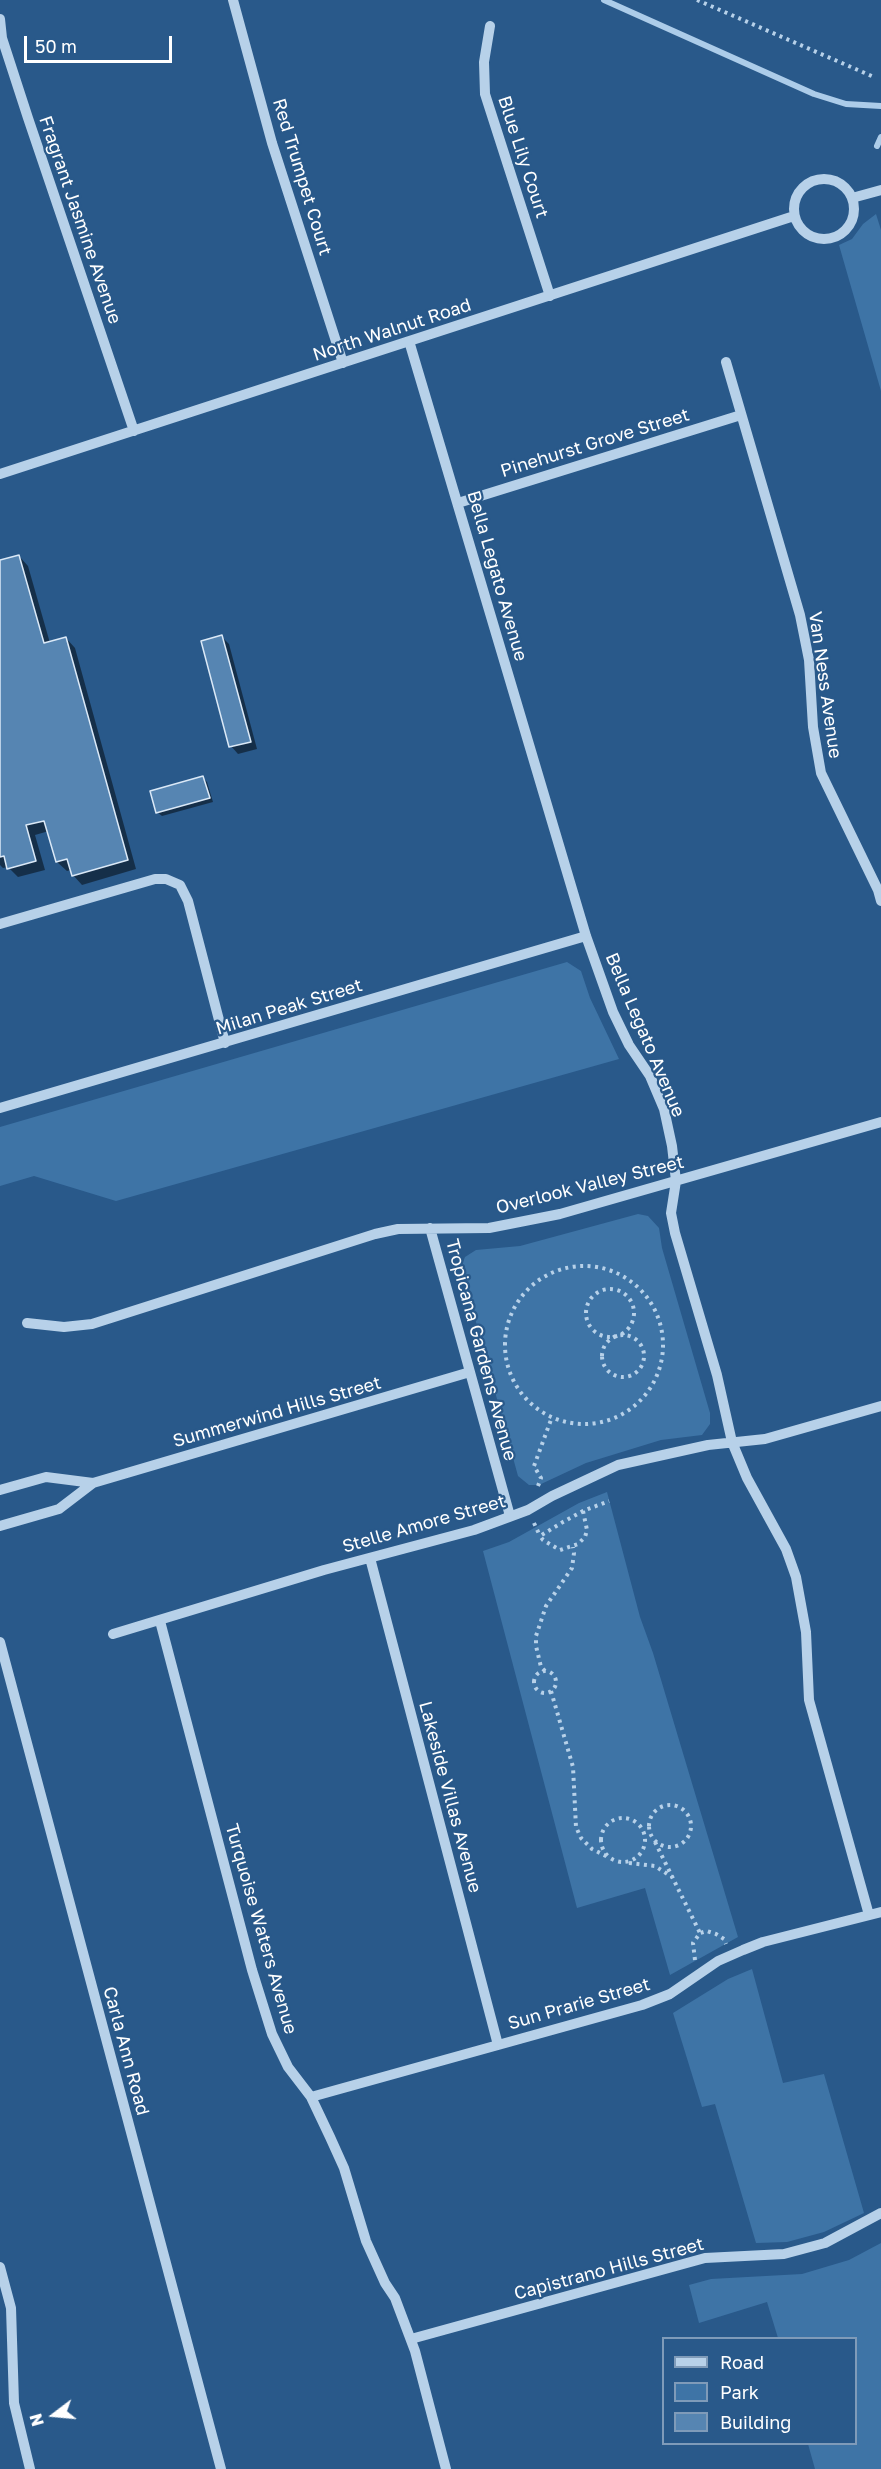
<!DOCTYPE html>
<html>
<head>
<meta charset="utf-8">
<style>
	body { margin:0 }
	#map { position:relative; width:881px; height:2469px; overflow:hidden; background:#29598a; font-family:"Golos Text",sans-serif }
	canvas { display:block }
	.legend { position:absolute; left:662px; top:2337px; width:195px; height:108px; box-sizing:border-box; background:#29598a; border:2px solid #7f9bb9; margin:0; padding:8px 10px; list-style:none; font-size:18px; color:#fff }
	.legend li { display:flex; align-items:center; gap:12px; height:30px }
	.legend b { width:30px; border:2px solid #7f9bb9 }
	.north { position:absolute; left:24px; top:2385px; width:60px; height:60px; -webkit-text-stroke:4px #29598a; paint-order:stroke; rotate:254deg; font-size:16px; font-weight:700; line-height:24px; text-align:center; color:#fff }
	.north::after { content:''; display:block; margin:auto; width:21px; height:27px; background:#fff; clip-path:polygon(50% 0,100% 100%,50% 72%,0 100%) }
	.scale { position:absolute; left:24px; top:36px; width:148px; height:27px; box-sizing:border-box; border:3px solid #fff; border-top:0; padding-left:8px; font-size:18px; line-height:21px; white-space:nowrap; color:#fff; -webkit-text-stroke:4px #29598a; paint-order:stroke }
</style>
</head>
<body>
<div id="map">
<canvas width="881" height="2469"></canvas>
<ul class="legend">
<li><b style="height:8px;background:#b7d1e9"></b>Road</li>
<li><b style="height:16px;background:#3e74a6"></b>Park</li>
<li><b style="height:16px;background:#5685b2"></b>Building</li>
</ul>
<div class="north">N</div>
<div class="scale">50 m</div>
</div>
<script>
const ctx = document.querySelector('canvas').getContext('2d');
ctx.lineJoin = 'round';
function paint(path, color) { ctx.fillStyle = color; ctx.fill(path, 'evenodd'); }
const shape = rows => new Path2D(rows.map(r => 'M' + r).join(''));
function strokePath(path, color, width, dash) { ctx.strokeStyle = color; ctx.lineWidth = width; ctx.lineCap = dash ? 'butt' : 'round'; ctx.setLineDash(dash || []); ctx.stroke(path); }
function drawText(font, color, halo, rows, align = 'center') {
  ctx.font = font + ' "Golos Text",sans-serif'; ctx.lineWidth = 4.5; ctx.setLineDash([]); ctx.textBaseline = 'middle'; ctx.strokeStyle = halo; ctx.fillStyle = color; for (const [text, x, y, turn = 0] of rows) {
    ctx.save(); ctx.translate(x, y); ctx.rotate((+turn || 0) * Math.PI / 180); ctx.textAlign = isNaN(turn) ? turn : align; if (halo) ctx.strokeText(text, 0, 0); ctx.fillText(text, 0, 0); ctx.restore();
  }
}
paint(shape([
	[876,214,881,230,881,391,839,245,852,239,863,224],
	[567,962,581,971,590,998,619,1059,116,1201,34,1176,0,1186,0,1127],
	[638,1214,648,1216,659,1228,662,1248,710,1413,710,1424,702,1435,661,1440,586,1463,539,1485,529,1485,518,1476,461,1267,465,1257,476,1250,520,1246],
	[607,1492,640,1617,653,1653,738,1937,670,1975,645,1888,577,1908,483,1551,509,1542,579,1503],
	[752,1969,783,2083,824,2074,864,2213,824,2232,787,2242,756,2243,715,2104,702,2107,673,2013,728,1979],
	[881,2243,881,2469,815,2469,808,2444,856,2444,856,2338,778,2338,767,2302,699,2323,689,2285,711,2279,802,2274,849,2260]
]), '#3e74a6');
paint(shape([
	[19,556,28,566,50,643,66,638,75,648,136,869,82,885,73,875,71,870,67,871,57,862,49,831,35,835,45,870,18,877,8,867,3,868,0,865,0,562],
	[222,637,229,644,257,749,238,754,231,746],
	[203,778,207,782,213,802,162,816,157,812]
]), '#0007');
strokePath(shape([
	[604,0,814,94,846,104,881,106],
	[877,146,881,137]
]), '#accce9', 6);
const building = shape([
	[19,555,44,643,66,637,128,860,72,876,67,859,56,862,44,821,26,825,36,861,7,869,4,856,0,857,0,560,19,555],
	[222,635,251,742,229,747,201,641,222,635],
	[203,776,210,798,156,813,150,791,203,776]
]);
paint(building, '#5685b2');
strokePath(building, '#dbe9f7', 1.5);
strokePath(shape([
	[697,0,874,77],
	'505 1345a79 79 0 1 1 158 0a79 79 0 1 1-158 0Z',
	'586 1313a24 24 0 1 1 48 0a24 24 0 1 1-48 0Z',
	'602 1356a21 21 0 1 1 42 0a21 21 0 1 1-42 0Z',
	[538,1486,541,1478,534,1466,552,1417],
	[583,1511,587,1530,585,1537,578,1544,560,1550,543,1540,540,1536,563,1522,583,1511,609,1501],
	[534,1523,540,1536],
	[545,1671,541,1667,536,1646,536,1636,546,1606,572,1568,574,1553,573,1547],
	'534 1682a11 11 0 1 1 22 0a11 11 0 1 1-22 0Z',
	[551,1691,573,1767,576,1827,581,1838,592,1849,608,1857],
	'649 1826a21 21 0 1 1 42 0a21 21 0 1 1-42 0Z',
	'601 1840a22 22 0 1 1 44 0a22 22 0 1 1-44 0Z',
	[655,1842,700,1933],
	[629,1863,655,1866,672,1877],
	[695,1960,693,1943,700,1933,707,1931,716,1934,724,1939,726,1944]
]), '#b7d1e9', 4, [3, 4.5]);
strokePath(shape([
	[233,0,272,143,343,363],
	[0,19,2,38,28,118,134,431],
	[490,26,484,62,485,94,550,296],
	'794 209a30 30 0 1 1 60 0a30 30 0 1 1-60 0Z',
	[852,198,881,190],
	[409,341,586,936,613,1012,629,1045,650,1076,664,1109,672,1146,676,1181,671,1213,675,1233,717,1375,732,1442,747,1478,786,1549,796,1577,806,1632,809,1700,869,1915],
	[726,362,800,615,809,660,813,727,821,773,878,890,881,901],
	[0,474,794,216],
	[458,503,741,415],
	[0,924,155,879,166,879,180,885,188,901,225,1043],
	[0,1108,586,936],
	[430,1228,510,1516],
	[27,1323,64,1327,92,1324,375,1234,398,1229,489,1228,560,1214,881,1122],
	[0,1490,46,1477,93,1483],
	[0,1526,59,1509,93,1483,470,1372],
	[370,1558,498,2045],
	[160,1621,252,1970,272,2034,288,2067,311,2097,330,2137,344,2168,366,2241,385,2283,395,2298,415,2351,446,2469],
	[113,1634,324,1570,474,1530,528,1510,552,1496,618,1465,708,1445,765,1439,881,1406],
	[0,1642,221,2469],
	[311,2097,642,2005,670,1994,718,1961,743,1950,763,1942,881,1912],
	[0,2267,11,2308,14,2403,30,2469],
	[411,2339,705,2258,784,2254,825,2243,881,2213]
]), '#b7d1e9', 10);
drawText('18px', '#fff', '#29598a', [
	["Blue Lily Court",523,157,72],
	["Red Trumpet Court",302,177,73],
	["Fragrant Jasmine Avenue",80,220,71],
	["North Walnut Road",392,330,-18],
	["Pinehurst Grove Street",595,443,-17],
	["Bella Legato Avenue",497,576,74],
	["Van Ness Avenue",825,685,82],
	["Milan Peak Street",289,1007,-17],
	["Bella Legato Avenue",645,1035,67],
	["Overlook Valley Street",590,1185,-14],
	["Tropicana Gardens Avenue",481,1350,75],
	["Summerwind Hills Street",277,1412,-16],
	["Stelle Amore Street",424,1524,-16],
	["Lakeside Villas Avenue",450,1797,75],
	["Turquoise Waters Avenue",261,1929,74],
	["Sun Prarie Street",579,2004,-16],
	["Carla Ann Road",126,2051,75],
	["Capistrano Hills Street",609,2269,-15]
]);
</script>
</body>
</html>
